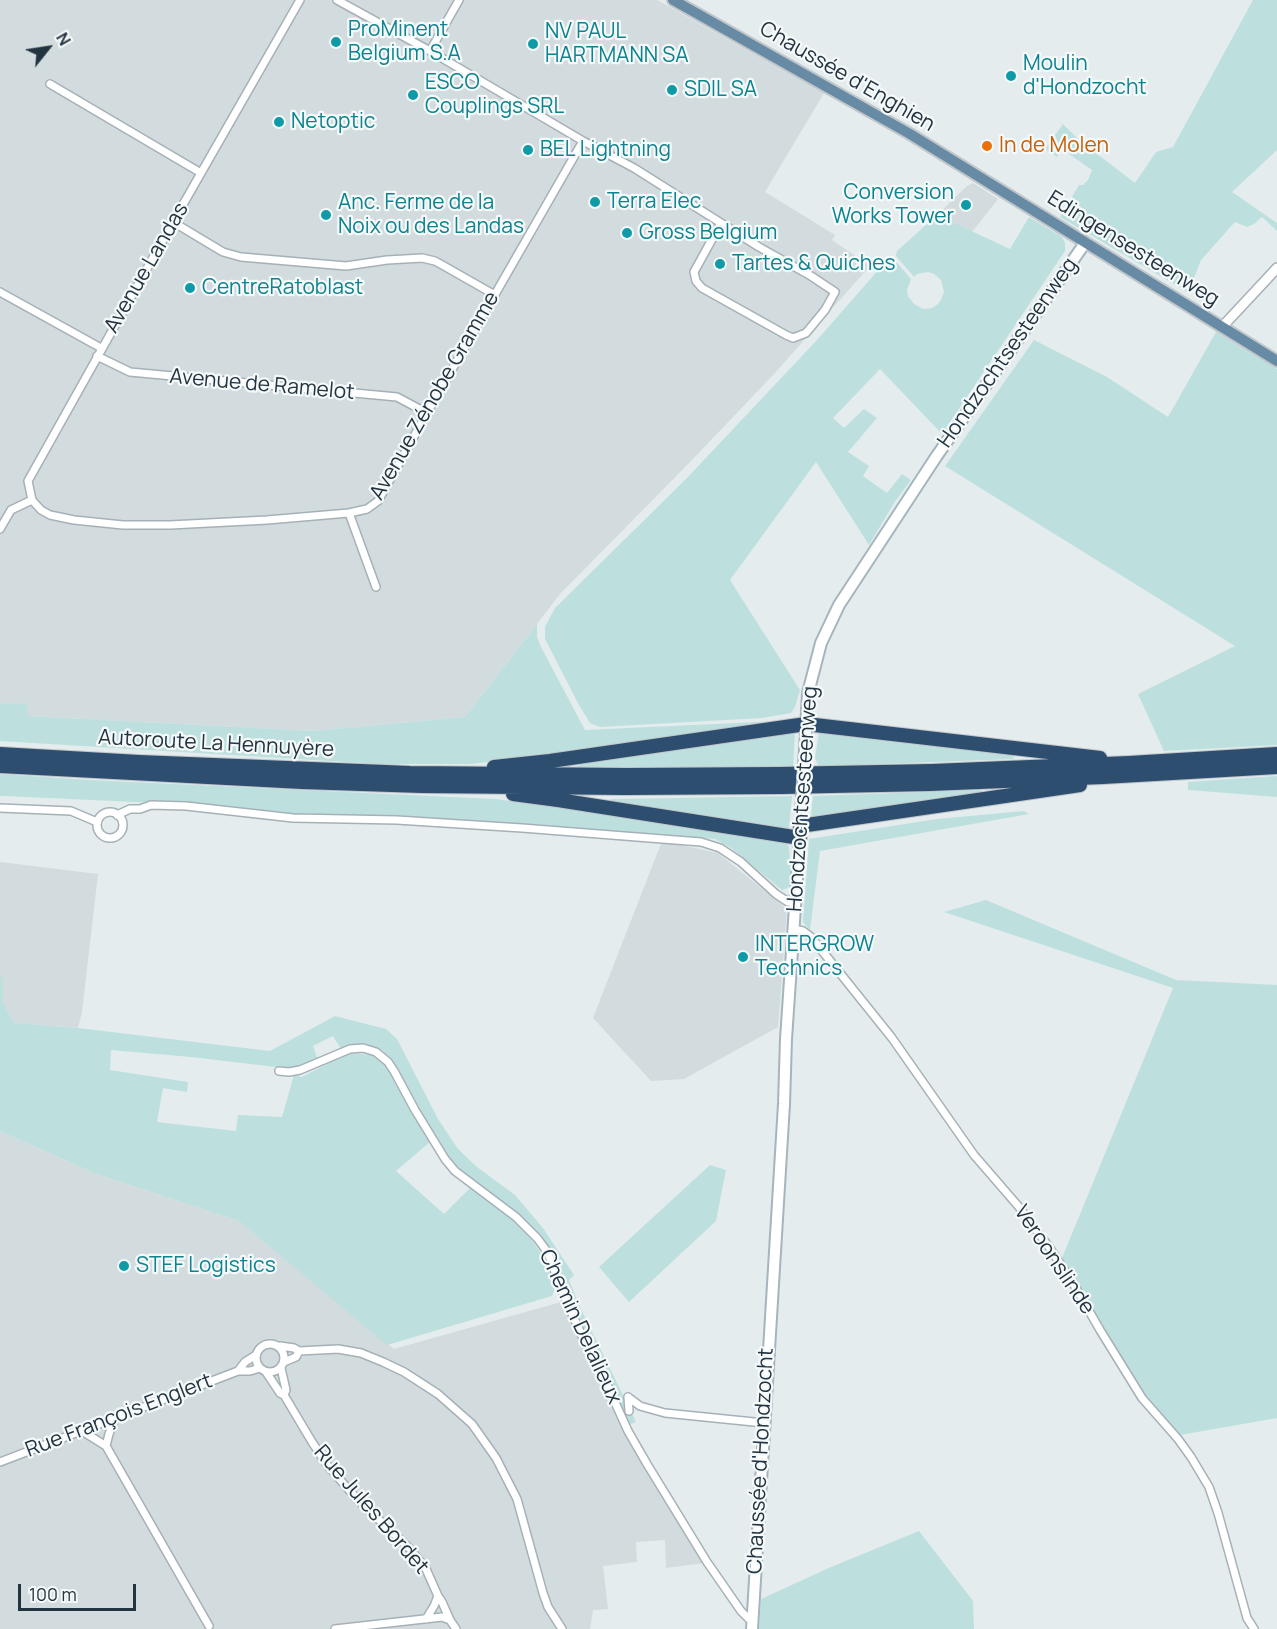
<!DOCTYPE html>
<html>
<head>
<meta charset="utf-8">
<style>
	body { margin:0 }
	#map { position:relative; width:1277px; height:1629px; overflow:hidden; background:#e4ecee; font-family:Manrope,sans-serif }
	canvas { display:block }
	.north { position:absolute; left:18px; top:18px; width:60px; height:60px; -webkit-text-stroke:4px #f5f9fa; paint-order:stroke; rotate:60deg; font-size:16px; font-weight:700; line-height:24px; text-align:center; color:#233441 }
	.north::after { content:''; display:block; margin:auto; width:21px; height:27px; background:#233441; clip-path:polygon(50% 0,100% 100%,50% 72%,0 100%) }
	.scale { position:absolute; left:18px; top:1584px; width:118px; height:27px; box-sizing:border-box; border:3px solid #233441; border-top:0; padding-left:8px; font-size:18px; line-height:21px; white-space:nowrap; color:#233441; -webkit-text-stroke:4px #f5f9fa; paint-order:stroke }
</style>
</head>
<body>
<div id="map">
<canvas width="1277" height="1629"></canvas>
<div class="north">N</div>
<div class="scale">100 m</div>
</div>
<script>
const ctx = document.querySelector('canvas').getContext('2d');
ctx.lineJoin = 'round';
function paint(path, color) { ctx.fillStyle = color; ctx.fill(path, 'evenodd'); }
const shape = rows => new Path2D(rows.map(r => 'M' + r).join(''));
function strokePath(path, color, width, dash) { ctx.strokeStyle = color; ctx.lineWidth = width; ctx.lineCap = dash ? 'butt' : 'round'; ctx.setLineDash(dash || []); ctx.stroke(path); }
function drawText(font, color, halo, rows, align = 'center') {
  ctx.font = font + ' Manrope,sans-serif'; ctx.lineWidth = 4.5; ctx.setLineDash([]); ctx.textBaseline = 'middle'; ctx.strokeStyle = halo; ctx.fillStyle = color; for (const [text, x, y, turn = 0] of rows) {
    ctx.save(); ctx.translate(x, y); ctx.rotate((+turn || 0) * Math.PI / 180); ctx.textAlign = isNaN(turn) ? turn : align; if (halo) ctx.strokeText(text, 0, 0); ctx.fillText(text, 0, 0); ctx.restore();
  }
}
paint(shape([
	[0,0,657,0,824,93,765,192,835,235,832,240,870,266,774,374,692,460,560,594,465,717,313,731,27,716,26,704,0,703],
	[973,183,998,199,972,232,937,215,967,186],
	[662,841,718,853,787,909,778,1027,684,1079,651,1081,593,1018],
	[0,862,98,874,82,1012,78,1028,15,1023,11,1018,3,1002,3,977,0,977],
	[0,1131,94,1173,239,1221,394,1349,561,1302,644,1466,705,1563,666,1568,665,1540,636,1542,637,1562,603,1566,608,1609,593,1610,590,1629,0,1629]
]), '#d2dbde');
paint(shape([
	[1253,0,1277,0,1277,150,1232,192,1277,223,1277,231,1262,217,1254,224,1247,227,1235,222,1201,260,1188,293,1184,290,1060,217,1079,185,1083,185,1088,180,1092,170,1062,149,1057,157,1045,149,1063,124,1079,140,1135,183,1156,152,1173,147],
	[937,215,1010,249,1029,217,1062,237,1065,243,1065,251,942,434,880,369,833,418,844,428,864,409,877,418,848,452,869,466,863,476,887,493,902,474,911,480,894,503,869,545,816,462,730,580,800,690,795,707,791,713,762,718,600,727,590,723,579,705,545,639,545,627,555,608,686,479,817,340,888,259,893,258,911,279,907,290,908,296,914,304,923,309,932,308,938,304,941,300,944,292,941,280,934,274,928,272,917,274,914,277,896,256,897,251],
	[1216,332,1277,369,1277,745,1164,751,1138,694,1235,646,945,466,1034,340,1107,377,1168,417],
	[537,624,537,637,541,647,585,730,780,721,782,725,471,764,380,764,0,741,0,703,27,704,27,716,313,731,465,717],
	[795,731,793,767,578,767,579,761],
	[819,732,1013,753,1014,759,827,766,818,765,815,758],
	[0,774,89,780,495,799,596,812,785,839,789,848,791,878,788,888,782,890,731,848,715,839,391,815,304,815,179,804,4,796,0,796],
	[1277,776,1277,797,1188,790,1188,782],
	[981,790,982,795,814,818,811,815,813,796],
	[792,796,789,830,608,805,611,799],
	[1024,811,1029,814,820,851,810,930,803,922,809,839,937,819],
	[986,900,1176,980,1277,985,1277,1418,1180,1435,1149,1401,1113,1344,1062,1258,1173,988,944,912],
	[0,977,3,977,3,1002,11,1018,15,1023,78,1028,270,1051,335,1016,386,1029,397,1039,438,1119,458,1149,477,1167,515,1195,543,1228,574,1275,569,1280,579,1305,636,1422,628,1425,536,1234,457,1170,433,1138,388,1057,381,1050,364,1043,355,1044,341,1049,333,1036,313,1046,318,1060,299,1068,284,1068,191,1057,111,1050,110,1070,188,1082,187,1092,163,1088,157,1122,236,1131,238,1115,282,1117,294,1075,302,1077,338,1058,350,1053,373,1055,390,1070,430,1142,396,1171,444,1214,470,1188,523,1228,549,1264,556,1286,552,1296,387,1345,239,1221,94,1173,0,1131],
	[710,1165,726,1170,716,1221,629,1302,599,1267],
	[919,1531,973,1601,974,1629,759,1629,761,1599,831,1567]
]), '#bde0df');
const minor = shape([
	[300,0,173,222,28,481,32,500,41,510,50,515,74,520,123,525,170,525,267,520,349,513,367,509,378,501,427,413,583,141],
	[337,0,430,51,583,141,634,168,759,247,811,276,835,292,825,310,806,333,793,338,786,335,702,288,696,281,694,272,721,223],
	[430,51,459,0],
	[50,84,201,173],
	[173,222,223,252,241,257,346,266,387,260,422,258,435,261,444,266,495,295],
	[0,292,101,348],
	[97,356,130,372,397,397,427,413],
	[349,513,376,587],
	[0,529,11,510,32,500],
	[0,808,71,811,97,822],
	'97 825a13 13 0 1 1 26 0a13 13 0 1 1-26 0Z',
	[117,815,130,809,140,809,151,805,186,806,293,818,397,820,522,828,701,842,720,848,741,862,776,894,788,902,795,903],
	[793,929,803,931,811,937,892,1038,974,1155,1019,1207,1049,1247,1073,1283,1100,1330,1142,1398,1178,1439,1191,1457,1209,1487,1218,1513,1247,1618,1254,1629],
	[279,1071,289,1072,300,1070,350,1049,363,1048,376,1052,388,1062,394,1071,415,1110,445,1159,455,1171,516,1217,537,1238,543,1246,548,1253,564,1296,586,1345,603,1376,628,1431,647,1464,707,1562,741,1611,752,1622],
	'256 1358a14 14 0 1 1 28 0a14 14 0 1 1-28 0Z',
	[280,1346,294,1348,299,1351,296,1357,284,1362],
	[299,1351,338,1349,361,1353,383,1362,404,1372,438,1394,472,1424,496,1458,517,1499,543,1593,548,1607,562,1629],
	[256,1355,245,1362,238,1371,250,1371,260,1368],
	[266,1372,280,1393,284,1395,286,1390,281,1368],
	[284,1395,312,1442,328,1466,357,1499,411,1550,426,1569,438,1596],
	[628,1397,640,1406,665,1413,764,1423],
	[628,1397,629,1411],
	[82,1431,106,1446,109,1434,115,1418],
	[106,1446,209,1626],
	[0,1462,238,1371],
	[426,1619,434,1606,438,1596,442,1602,450,1620],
	[335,1629,442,1617,450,1620,456,1629]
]);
const tertiary = shape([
	[1222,327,1277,268]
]);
const secondary = shape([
	[806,730,808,693,821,643,839,605,936,457,1085,243],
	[752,1629,784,1104,786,1039,800,833]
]);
const primary = shape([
	[673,0,910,134,1277,361]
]);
const motorway = shape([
	[0,754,139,762,410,773,626,775,779,774,932,771,1129,763,1277,754],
	[0,766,302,782,422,786,625,788,781,787,930,784,1103,777,1277,767],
	[494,767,550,761,806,724,1100,758],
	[513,794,558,800,800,838],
	[800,826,1080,785]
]);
strokePath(minor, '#a6b1b7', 10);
strokePath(tertiary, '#a6b1b7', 12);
strokePath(secondary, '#a5b5be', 14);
strokePath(primary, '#c1c6ca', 14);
strokePath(motorway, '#c1c6ca', 16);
strokePath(minor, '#fff', 7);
strokePath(tertiary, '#fff', 9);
strokePath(secondary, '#fff', 10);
strokePath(primary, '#678aa5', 10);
strokePath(motorway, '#2d4e6f', 14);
const secondaryBridge = shape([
	[801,814,806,733]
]);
strokePath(secondaryBridge, '#a5b5be', 14, []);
strokePath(secondaryBridge, '#fff', 10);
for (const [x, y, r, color] of [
	[336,42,6,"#0f9aa8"],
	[533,44,6,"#0f9aa8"],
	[1011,76,6,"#0f9aa8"],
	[672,90,6,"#0f9aa8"],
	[413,95,6,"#0f9aa8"],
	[279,122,6,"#0f9aa8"],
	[987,146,6,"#e8710a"],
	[528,150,6,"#0f9aa8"],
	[595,202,6,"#0f9aa8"],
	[966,205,6,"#0f9aa8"],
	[326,215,6,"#0f9aa8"],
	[627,233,6,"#0f9aa8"],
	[720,264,6,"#0f9aa8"],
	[190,288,6,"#0f9aa8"],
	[743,957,6,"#0f9aa8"],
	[124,1266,6,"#0f9aa8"]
]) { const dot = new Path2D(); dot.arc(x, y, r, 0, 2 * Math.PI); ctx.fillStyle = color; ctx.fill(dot); strokePath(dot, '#f5f9fa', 2); }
drawText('21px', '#0d838f', '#f5f9fa', [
	["ProMinent",348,30],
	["Belgium S.A",348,54],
	["NV PAUL",545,32],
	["HARTMANN SA",545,56],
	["Moulin",1023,64],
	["d'Hondzocht",1023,88],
	["ESCO",425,83],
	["Couplings SRL",425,107],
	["SDIL SA",684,90],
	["Netoptic",291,122],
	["BEL Lightning",540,150],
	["Conversion",954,193,"right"],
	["Works Tower",954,217,"right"],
	["Terra Elec",607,202],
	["Anc. Ferme de la",338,203],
	["Noix ou des Landas",338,227],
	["Gross Belgium",639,233],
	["Tartes & Quiches",732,264],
	["CentreRatoblast",202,288],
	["INTERGROW",755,945],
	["Technics",755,969],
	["STEF Logistics",136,1266]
], 'left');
drawText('21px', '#233441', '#f5f9fa', [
	["Chaussée d'Enghien",847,77,30],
	["Edingensesteenweg",1133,249,32],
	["Avenue Landas",147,268,-60],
	["Hondzochtsesteenweg",1008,353,-55],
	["Avenue de Ramelot",262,385,5],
	["Avenue Zénobe Gramme",435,396,-60],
	["Autoroute La Hennuyère",216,744,3],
	["Hondzochtsesteenweg",803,799,-86],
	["Veroonslinde",1054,1260,56],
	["Chemin Delalieux",580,1327,65],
	["Rue François Englert",119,1416,-21],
	["Chaussée d'Hondzocht",761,1461,-87],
	["Rue Jules Bordet",371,1510,49]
]);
drawText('21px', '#c56008', '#f5f9fa', [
	["In de Molen",999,146]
], 'left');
</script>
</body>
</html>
